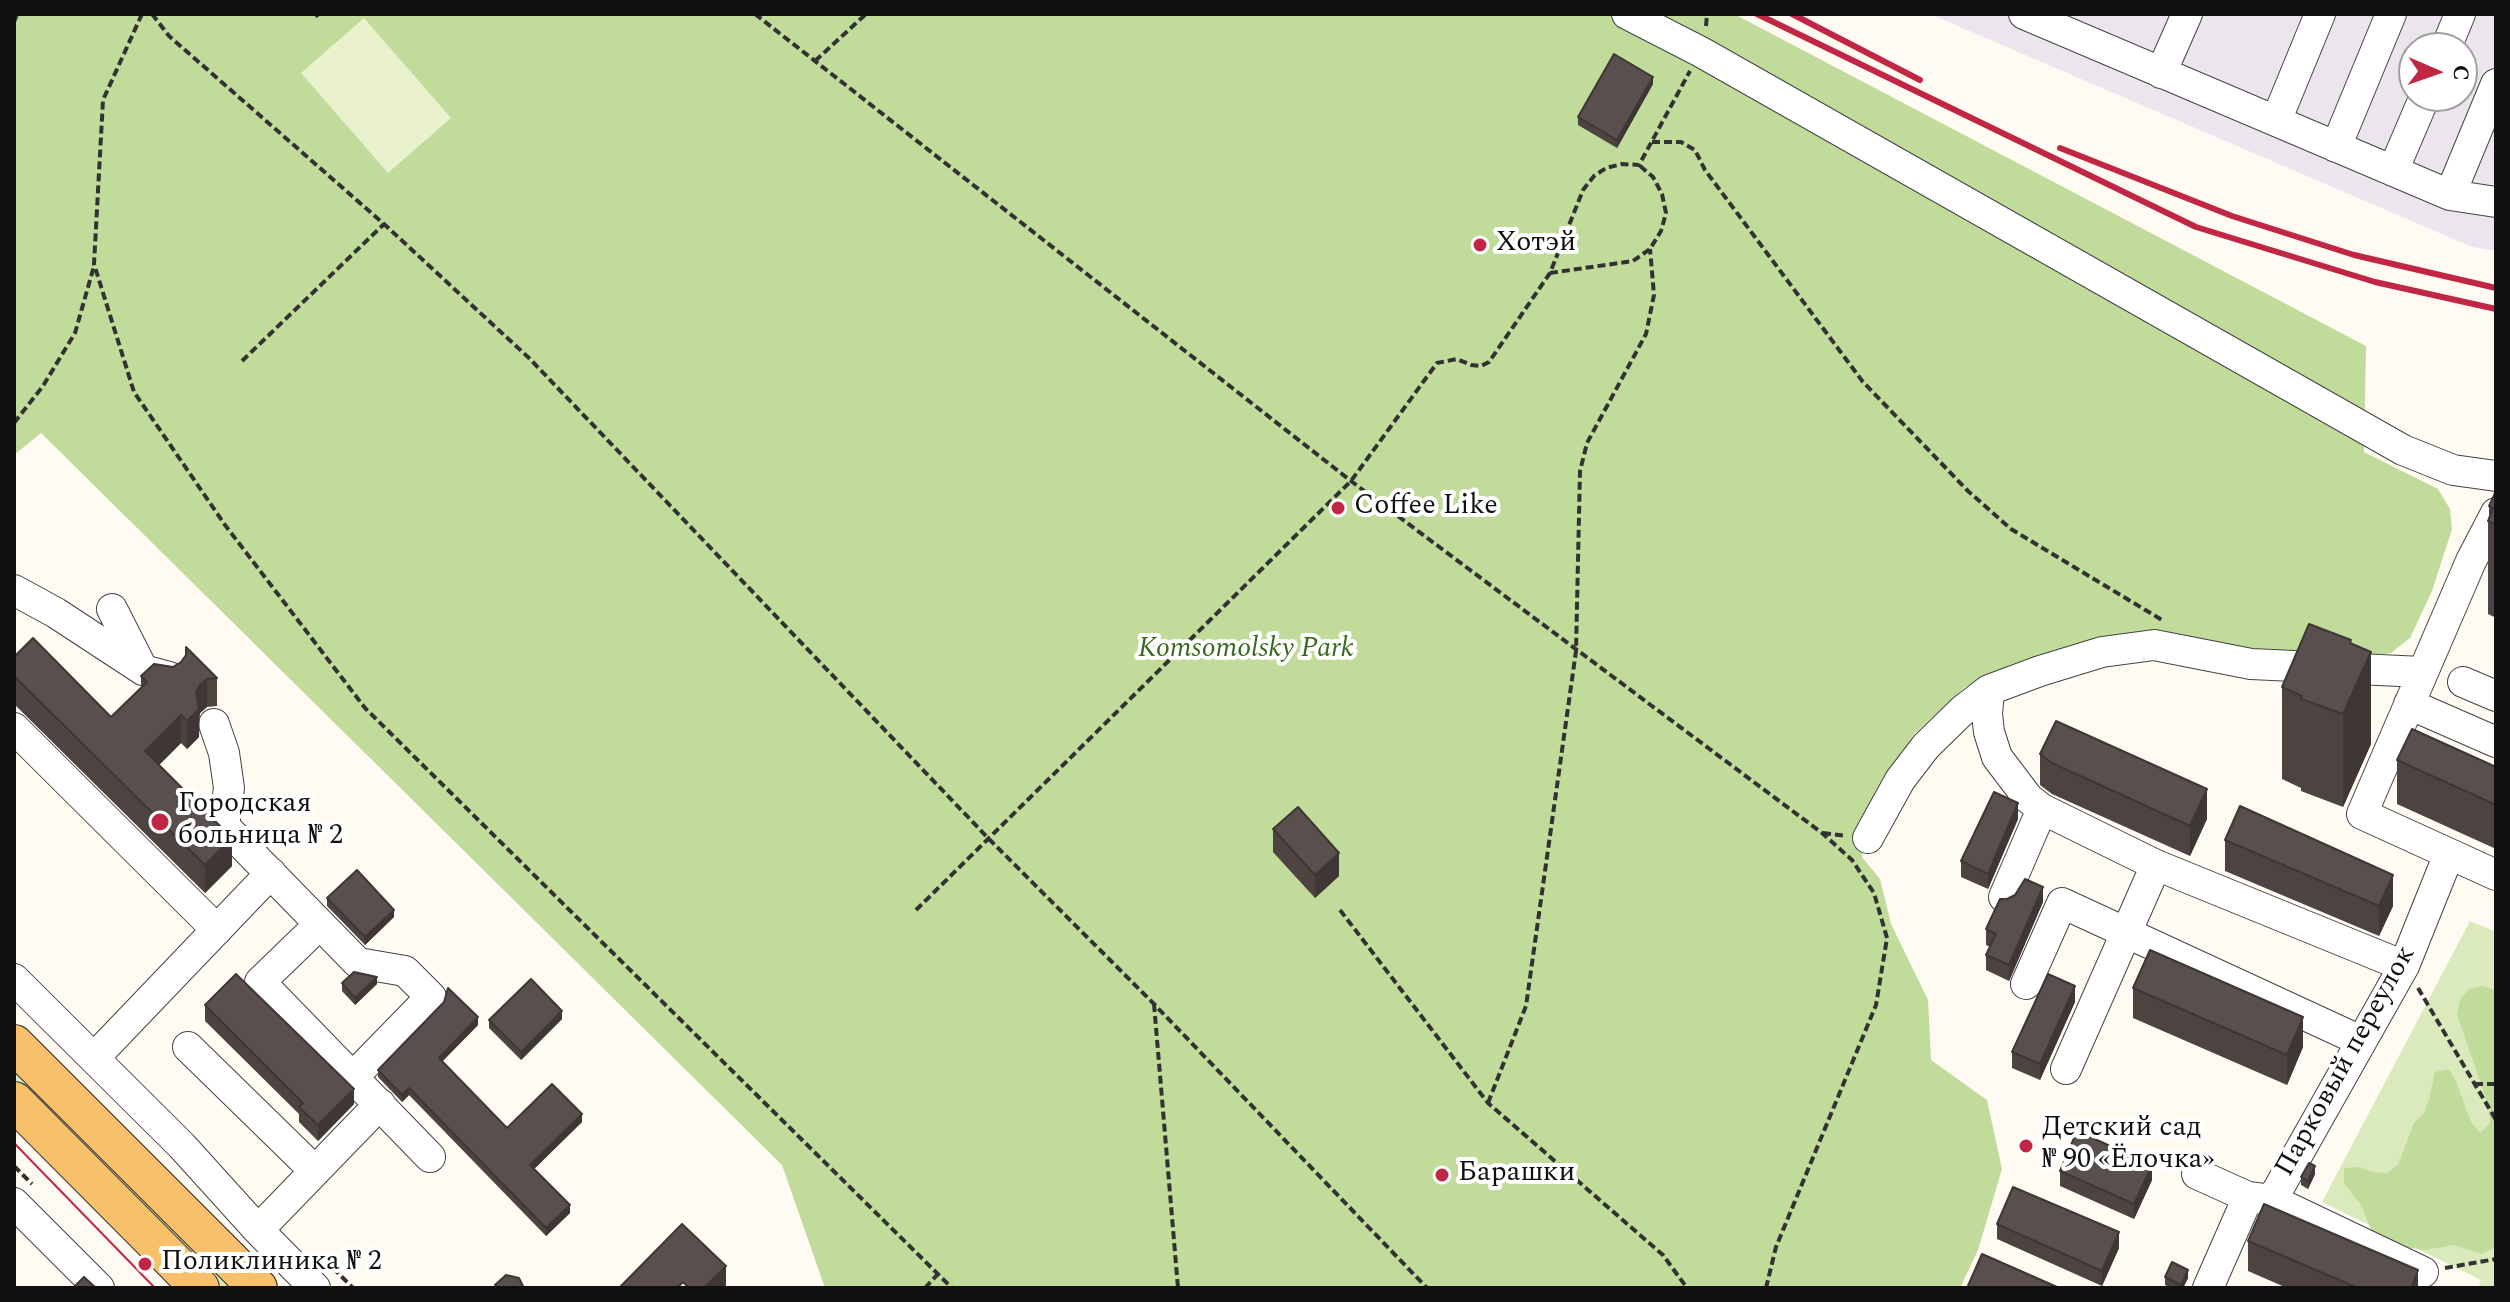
<!DOCTYPE html>
<html>
<head>
<meta charset="utf-8">
<style>
	body { margin:0 }
	#map { position:relative; width:2510px; height:1302px; overflow:hidden; background:#fffbf3; font-family:Spectral,serif }
	canvas { display:block }
	.frame { position:absolute; inset:0; border:16px solid #101010; pointer-events:none }
	.north { position:absolute; left:2398px; top:32px; width:80px; height:80px; box-sizing:border-box; background:#fff; border:2px solid #9f9f9f; border-radius:50%; rotate:92deg; font-size:22px; font-weight:700; line-height:32px; text-align:center; color:#101010 }
	.north::after { content:''; display:block; margin:auto; width:28px; height:36px; background:#c12745; clip-path:polygon(50% 0,100% 100%,50% 72%,0 100%) }
</style>
</head>
<body>
<div id="map">
<canvas width="2510" height="1302"></canvas>
<div class="frame"></div>
<div class="north">С</div>
</div>
<script>
const ctx = document.querySelector('canvas').getContext('2d');
ctx.lineJoin = 'round';
function paint(path, color) { ctx.fillStyle = color; ctx.fill(path, 'evenodd'); }
const shape = rows => new Path2D(rows.map(r => 'M' + r).join(''));
function strokePath(path, color, width, dash) { ctx.strokeStyle = color; ctx.lineWidth = width; ctx.lineCap = dash ? 'butt' : 'round'; ctx.setLineDash(dash || []); ctx.stroke(path); }
function drawText(font, color, halo, rows, align = 'center') {
  ctx.font = font + ' Spectral,serif'; ctx.lineWidth = 8; ctx.setLineDash([]); ctx.textBaseline = 'middle'; ctx.strokeStyle = halo; ctx.fillStyle = color; for (const [text, x, y, turn = 0] of rows) {
    ctx.save(); ctx.translate(x, y); ctx.rotate((+turn || 0) * Math.PI / 180); ctx.textAlign = isNaN(turn) ? turn : align; if (halo) ctx.strokeText(text, 0, 0); ctx.fillText(text, 0, 0); ctx.restore();
  }
}
paint(shape([
	[1930,14,2496,14,2496,251,2472,247],
	[2414,48,2462,48,2462,96,2414,96]
]), '#ece5ee');
paint(shape([
	[2470,921,2496,932,2496,1288,2478,1288,2481,1280,2322,1202],
	[14,1069,234,1288,222,1288,14,1080]
]), '#dbeabc');
paint(shape([
	[14,14,1734,14,2366,346,2364,452,2438,489,2450,509,2452,529,2432,591,2410,638,2391,653,2373,656,2066,649,2011,665,1965,687,1914,734,1865,814,1862,857,1880,879,1891,924,1928,1000,1931,1060,1987,1100,2002,1169,1978,1250,1960,1288,825,1288,782,1165,41,433,14,455],
	[2482,986,2496,990,2496,1247,2481,1254,2454,1245,2425,1250,2396,1246,2372,1232,2361,1205,2344,1183,2344,1168,2359,1167,2373,1172,2387,1173,2398,1165,2414,1123,2424,1113,2429,1100,2435,1072,2449,1069,2456,1082,2471,1122,2480,1133,2490,1123,2489,1108,2457,1014,2460,1000,2469,989]
]), '#c1db9b');
paint(shape([
	[364,18,451,118,388,173,301,73]
]), '#eaf1cd');
const minor = shape([
	[1627,14,1701,52,2403,450,2453,470,2496,476],
	[2024,14,2450,195,2496,202],
	[2446,48,2460,14],
	[2161,73,2187,14],
	[2276,121,2320,14],
	[2336,147,2391,14],
	[2393,171,2425,96],
	[2450,195,2496,84],
	[2496,513,2471,561,2362,814,2496,875],
	[14,590,56,613,143,670,169,677],
	[112,609,142,668],
	[2463,682,2496,696],
	[1989,690,1987,714,1989,732,1997,757,2028,798,2042,809,2156,865,2404,966],
	[2409,704,2496,742],
	[214,724,224,753,229,788,224,826,358,963,405,971,431,997,353,1077],
	[14,728,217,930],
	[1868,838,1900,780,1926,746,1963,710,1989,690,2040,671,2102,652,2154,645,2251,664,2422,672],
	[2004,897,2042,809],
	[320,924,260,982,430,1157],
	[14,979,182,1146,258,1230,315,1288],
	[2026,984,2062,903,2361,1041],
	[188,1047,315,1171],
	[94,1058,271,873],
	[2066,1069,2156,865],
	[2197,1174,2248,1197],
	[2272,1200,2423,1272],
	[14,1203,99,1288],
	[258,1230,380,1104],
	[2208,1288,2248,1197,2272,1200,2404,966,2449,854]
]);
const major = shape([
	[14,1044,258,1288],
	[14,1101,200,1288]
]);
strokePath(minor, '#434343', 32);
strokePath(major, '#212121', 40);
strokePath(shape([
	[142,14,103,100,94,264,134,392,225,525,365,708,952,1288],
	[152,14,169,36,384,224,529,358,989,839,1154,1004,1427,1288],
	[316,14,318,17],
	[755,14,1351,481,1822,833,1852,860,1874,893,1887,938,1876,1005,1776,1247,1766,1288],
	[14,22,17,14],
	[1706,26,1707,14],
	[815,61,866,14],
	[1652,142,1681,142,1695,150,1705,170,1863,382,1968,491,2011,529,2162,620],
	[1550,273,1633,261,1650,249,1661,231,1666,213,1662,194,1653,177,1639,165],
	[242,361,384,224],
	[14,423,43,386,75,333,94,266],
	[1823,833,1846,836],
	[916,910,1351,481,1437,363,1457,359,1471,365,1481,366,1489,362,1550,273,1583,190,1594,176,1606,168,1622,164,1639,165,1690,71],
	[1340,910,1488,1103,1663,1255,1687,1288],
	[2418,988,2496,1120],
	[1154,1004,1178,1288],
	[2475,1084,2496,1084],
	[1488,1103,1526,1006,1576,651,1580,471,1587,443,1646,334,1654,295,1650,249],
	[14,1166,32,1184],
	[333,1268,353,1288],
	[2445,1268,2496,1259],
	[925,1288,938,1274]
]), '#323232', 4, [8, 4]);
strokePath(minor, '#fff', 30);
strokePath(major, '#f8c06a', 38);
strokePath(shape([
	[14,1143,155,1288]
]), '#c12745', 2);
strokePath(shape([
	[1757,14,2196,227,2375,282,2496,309],
	[1792,14,1920,80],
	[2060,148,2232,216,2354,255,2496,288]
]), '#c12745', 6);
paint(shape([
	[1653,84,1617,148,1578,125,1578,117],
	[2496,491,2496,618,2488,614,2488,521,2489,518,2489,506],
	[2351,643,2371,744,2343,807,2301,791,2301,788,2282,779,2282,687],
	[14,657,111,717,141,688,141,676,217,678,217,706,207,707,200,713,199,737,187,749,181,743,159,765,232,866,205,893,14,704],
	[2040,754,2207,819,2190,856,2052,794,2040,785],
	[2397,760,2496,767,2496,849,2397,804],
	[2018,819,1988,889,1961,877,1961,861],
	[1273,829,1339,876,1315,898,1273,852],
	[2225,840,2393,906,2379,936,2225,871],
	[327,898,394,917,365,945,327,906],
	[2043,902,2009,981,1986,970,1986,955,1990,947,1986,945,1986,929],
	[342,983,377,984,355,1005,342,991],
	[2133,988,2303,1047,2287,1085,2133,1018],
	[2075,1002,2040,1080,2012,1068,2012,1052],
	[205,1005,354,1104,318,1141,299,1122,299,1114,205,1021],
	[562,1019,521,1060,489,1028,489,1020],
	[478,1025,442,1061,507,1128,582,1122,534,1169,570,1213,546,1236,409,1095,402,1102,378,1077,378,1070],
	[2060,1171,2152,1180,2134,1219,2060,1186],
	[2315,1174,2308,1189,2301,1185,2301,1177],
	[1997,1224,2119,1248,2102,1286,1997,1239],
	[2248,1241,2418,1288,2287,1288,2248,1271],
	[2165,1277,2188,1278,2183,1288,2171,1288,2165,1285]
]), '#4d4441');
paint(shape([
	[1653,77,1653,84,1617,148,1617,140],
	[2351,640,2351,696,2371,652,2371,744,2343,807,2343,714],
	[207,679,207,707,199,714,199,737,187,749,187,721,200,685],
	[181,715,181,743,145,779,145,751],
	[2207,789,2207,819,2190,856,2190,826],
	[2018,803,2018,819,1988,889,1988,874],
	[232,838,232,866,205,893,205,865],
	[1339,853,1339,876,1315,898,1315,875],
	[2393,875,2393,906,2379,936,2379,906],
	[2043,887,2043,902,2009,981,2009,965],
	[394,910,394,917,365,945,365,937],
	[377,977,377,984,355,1005,355,998],
	[2075,986,2075,1002,2040,1080,2040,1064],
	[562,1011,562,1019,521,1060,521,1052],
	[478,1017,478,1025,439,1065,439,1058],
	[2303,1017,2303,1047,2287,1085,2287,1055],
	[409,1088,409,1095,402,1102,402,1095],
	[354,1089,354,1104,318,1141,318,1125],
	[582,1114,582,1122,530,1173,530,1165],
	[2152,1165,2152,1180,2134,1219,2134,1204],
	[2315,1166,2315,1174,2308,1189,2308,1181],
	[570,1205,570,1213,546,1236,546,1228],
	[2119,1232,2119,1248,2102,1286,2102,1271],
	[726,1266,726,1288,704,1288],
	[2188,1270,2188,1278,2183,1288,2181,1288,2181,1285],
	[2418,1270,2418,1288,2411,1288]
]), '#3e3735');
const building = shape([
	[1614,54,1653,77,1617,140,1578,117,1614,54],
	[2496,491,2496,525,2488,521,2493,508,2489,506,2496,491],
	[2309,624,2351,640,2350,643,2371,652,2343,714,2301,699,2302,696,2282,687,2309,624],
	[33,638,111,717,147,682,141,676,154,664,173,667,181,662,186,655,186,647,217,678,207,679,200,685,196,693,199,709,187,721,181,715,145,751,232,838,205,865,14,676,14,657,33,638],
	[2056,721,2207,789,2190,826,2052,763,2040,754,2056,721],
	[2412,729,2496,767,2496,805,2397,760,2412,729],
	[1994,792,2018,803,1988,874,1961,861,1994,792],
	[2240,806,2393,875,2379,906,2225,840,2240,806],
	[1298,807,1339,853,1315,875,1273,829,1298,807],
	[357,870,394,910,365,937,327,898,357,870],
	[2025,879,2043,887,2009,965,1986,955,1996,934,1986,929,2000,899,2007,899,2015,895,2025,879],
	[2150,950,2303,1017,2287,1055,2133,988,2150,950],
	[354,972,377,977,355,998,342,983,354,972],
	[236,974,354,1089,318,1125,299,1107,303,1103,205,1005,236,974],
	[2048,974,2075,986,2040,1064,2012,1052,2048,974],
	[531,979,562,1011,521,1052,489,1020,531,979],
	[448,988,478,1017,439,1058,507,1128,552,1084,582,1114,530,1165,570,1205,546,1228,409,1088,402,1095,378,1070,444,1002,448,988],
	[2077,1131,2152,1165,2134,1204,2060,1171,2077,1131],
	[2309,1163,2315,1166,2308,1181,2301,1177,2309,1163],
	[2013,1187,2119,1232,2102,1271,1997,1224,2013,1187],
	[2264,1204,2418,1270,2411,1288,2358,1288,2248,1241,2264,1204],
	[682,1224,726,1266,704,1288,689,1288,683,1282,677,1288,619,1288,682,1224],
	[1982,1254,2057,1287,1967,1288,1982,1254],
	[2172,1262,2188,1270,2181,1285,2165,1277,2172,1262],
	[506,1275,519,1278,524,1288,496,1288,495,1285,506,1275],
	[84,1277,96,1288,73,1288,84,1277]
]);
paint(building, '#594f4c');
strokePath(building, '#3e3735', 2);
for (const [x, y, r, color] of [
	[1480,245,8,"#c12745"],
	[1338,508,8,"#c12745"],
	[160,822,10,"#c12745"],
	[2026,1146,8,"#c12745"],
	[1442,1175,8,"#c12745"],
	[145,1264,8,"#c12745"]
]) { const dot = new Path2D(); dot.arc(x, y, r, 0, 2 * Math.PI); ctx.fillStyle = color; ctx.fill(dot); strokePath(dot, '#fff', 3); }
drawText('28px', '#101010', '#fff', [
	["Хотэй",1496,245],
	["Coffee Like",1354,508],
	["Городская",178,806],
	["больница № 2",178,838],
	["Детский сад",2042,1130],
	["№ 90 «Ёлочка»",2042,1162],
	["Барашки",1458,1175],
	["Поликлиника № 2",161,1264]
], 'left');
drawText('italic 28px', '#39691f', '#fff', [
	["Komsomolsky Park",1246,651]
]);
drawText('28px', '#101010', '#fff', [
	["Парковый переулок",2347,1062,-61]
]);
</script>
</body>
</html>
